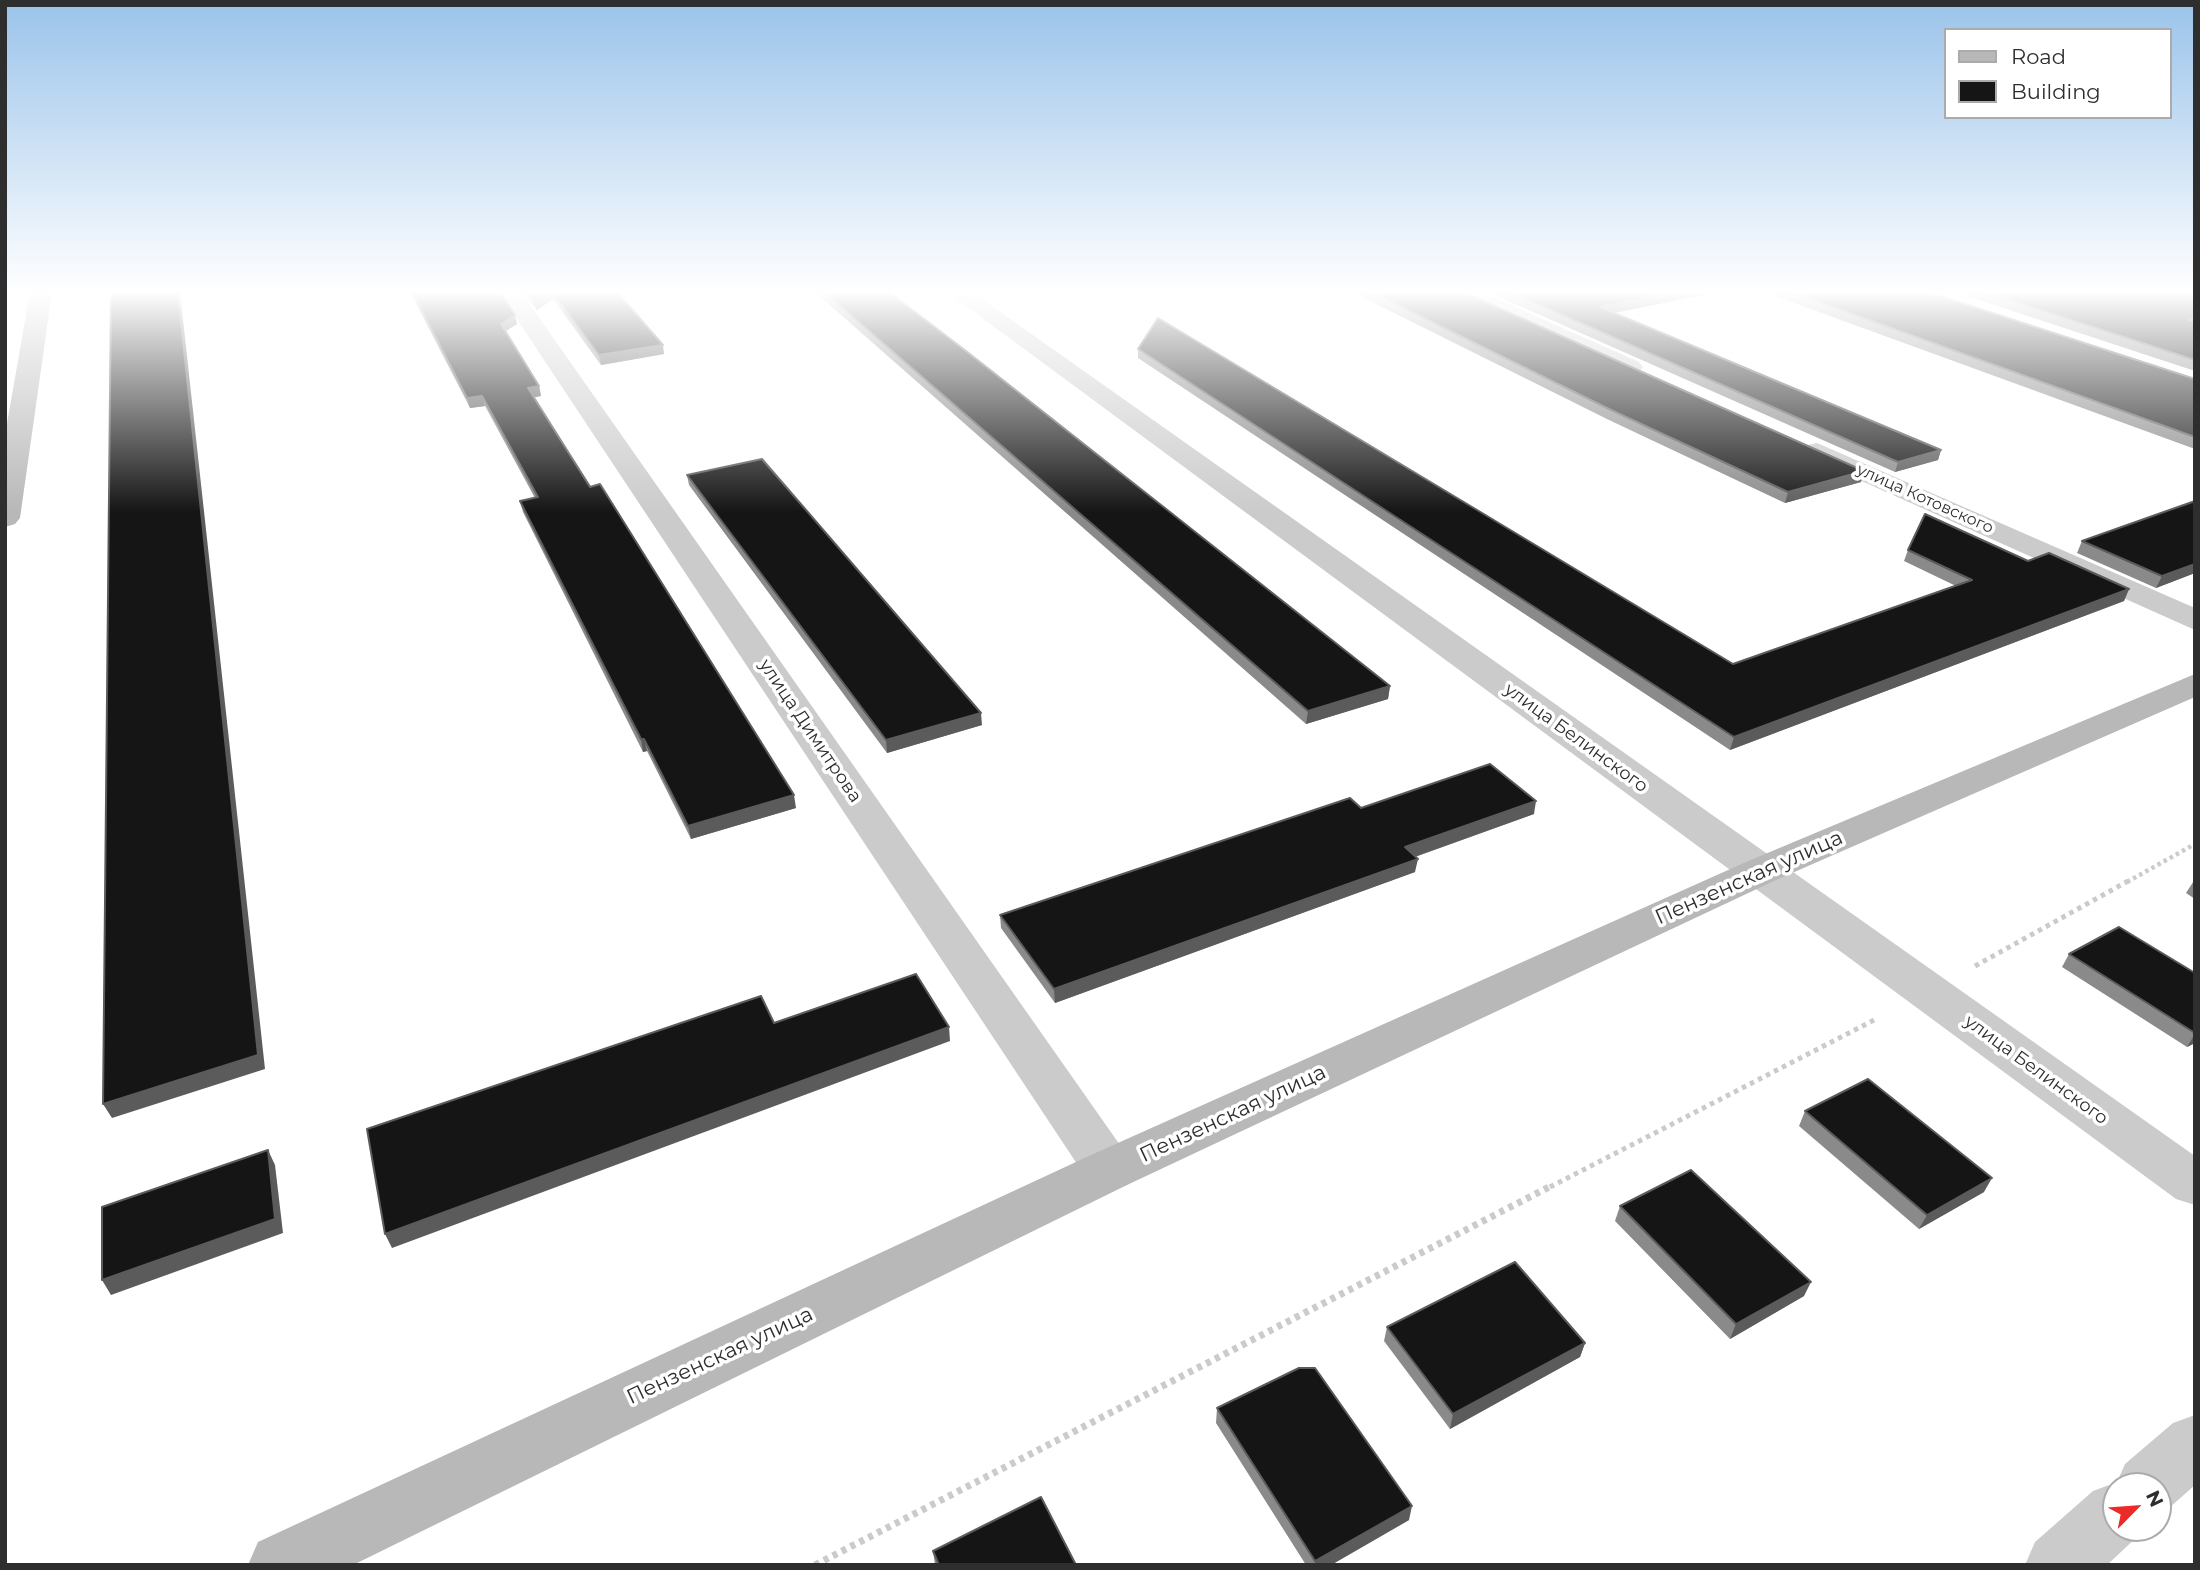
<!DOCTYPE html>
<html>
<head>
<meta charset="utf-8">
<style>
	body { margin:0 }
	#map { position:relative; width:2200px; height:1570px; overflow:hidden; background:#fff; font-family:Montserrat,sans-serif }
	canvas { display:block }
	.frame { position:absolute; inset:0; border:7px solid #2e2e2e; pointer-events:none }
	.legend { position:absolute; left:1944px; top:28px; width:228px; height:91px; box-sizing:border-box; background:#fff; border:2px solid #ababab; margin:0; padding:9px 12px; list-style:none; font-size:21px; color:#2e2e2e }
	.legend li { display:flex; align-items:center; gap:14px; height:35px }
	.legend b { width:35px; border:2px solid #ababab }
	.north { position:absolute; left:2102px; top:1472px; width:70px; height:70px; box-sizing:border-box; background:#fff; border:2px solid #ababab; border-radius:50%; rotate:65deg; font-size:19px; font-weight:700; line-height:28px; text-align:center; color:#2e2e2e }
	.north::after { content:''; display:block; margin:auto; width:24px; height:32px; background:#ec2a28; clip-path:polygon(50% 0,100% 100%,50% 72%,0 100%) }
</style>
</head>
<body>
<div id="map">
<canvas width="2200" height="1570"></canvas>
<div class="frame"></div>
<ul class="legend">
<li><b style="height:9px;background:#b8b8b8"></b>Road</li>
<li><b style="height:19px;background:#151515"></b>Building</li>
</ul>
<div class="north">N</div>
</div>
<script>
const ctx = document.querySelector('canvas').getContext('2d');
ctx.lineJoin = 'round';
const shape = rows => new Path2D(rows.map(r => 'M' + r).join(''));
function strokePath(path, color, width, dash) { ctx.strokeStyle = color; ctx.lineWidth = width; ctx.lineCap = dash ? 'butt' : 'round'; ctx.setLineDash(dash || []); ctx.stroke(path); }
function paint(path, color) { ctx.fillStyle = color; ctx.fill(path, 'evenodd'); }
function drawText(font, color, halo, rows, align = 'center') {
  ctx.font = font + ' Montserrat,sans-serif'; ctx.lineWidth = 7; ctx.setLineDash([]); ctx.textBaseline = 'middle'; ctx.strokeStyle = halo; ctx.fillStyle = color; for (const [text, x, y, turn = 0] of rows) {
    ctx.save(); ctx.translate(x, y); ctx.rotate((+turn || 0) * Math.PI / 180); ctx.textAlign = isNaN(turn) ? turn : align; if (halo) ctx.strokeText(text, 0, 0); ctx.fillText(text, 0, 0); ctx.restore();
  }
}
strokePath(shape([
	[2127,882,2195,844]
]), '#cbcbcb', 4.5, [3.5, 3.5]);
strokePath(shape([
	[1975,966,2130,880],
	[1550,1187,1878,1018]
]), '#cbcbcb', 5, [4.5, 4.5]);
strokePath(shape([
	[815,1565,1553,1185]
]), '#cbcbcb', 7, [5, 5]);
paint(shape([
	[499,292,521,292,1127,1155,1135,1170,1127,1185,1109,1191,1091,1185,499,292],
	[947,292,972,292,2195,1156,2195,1205,2176,1199,947,292],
	[1453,292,1482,292,1639,362,1643,367,1639,372,1631,374,1623,372,1457,296,1453,292],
	[1817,443,2195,608,2195,630,1808,457,1804,451,1808,445,1817,443],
	[2195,1415,2195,1485,2169,1508,2158,1512,2158,1486,2116,1486,2116,1528,2142,1528,2139,1535,2107,1565,2025,1565,2035,1542,2093,1491,2117,1482,2125,1464,2173,1423,2195,1415]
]), '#cbcbcb');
paint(shape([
	[30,292,52,292,20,518,15,524,5,527,5,435,30,292],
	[2195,674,2195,697,1776,880,1127,1185,353,1565,248,1565,258,1542,1091,1155,1746,862,2195,674]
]), '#b8b8b8');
paint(shape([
	[410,292,500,292,517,324,505,331,539,386,541,396,534,397,796,808,691,839,647,751,643,752,523,512,520,501,535,498,485,406,470,408],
	[523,292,617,292,664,354,601,365,553,299,537,310],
	[815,292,889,292,1390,686,1388,699,1306,724],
	[1352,292,1463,292,1861,482,1785,503,1609,420],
	[1488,292,1718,292,1614,313,1941,450,1938,460,1895,472],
	[1764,292,1928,292,2195,379,2195,449],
	[1955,292,2195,292,2195,371],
	[1138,349,1733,664,1956,586,1904,561,1908,550,2028,561,2129,589,2124,601,1730,750,1138,358],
	[687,475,982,725,887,753,689,485],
	[2082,541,2195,573,2156,588,2077,553],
	[1361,808,1534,814,1415,857,1415,872,1055,1003,1001,928,1000,915],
	[2195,879,2195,899,2186,893],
	[2069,954,2195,973,2195,1043,2187,1047,2062,967],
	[1805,1111,1984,1192,1919,1229,1799,1126],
	[1620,1206,1804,1296,1730,1339,1615,1221],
	[1387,1327,1585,1343,1580,1357,1450,1429,1384,1341],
	[1217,1408,1409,1520,1331,1565,1306,1565,1216,1423],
	[933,1551,1076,1565,935,1565]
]), '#8a8a8a');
paint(shape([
	[178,292,180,292,265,1069,112,1118,103,1104],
	[549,292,551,292,553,299,537,310,535,301],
	[1676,292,1718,292,1598,316,1600,307],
	[515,315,517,324,503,333,501,324],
	[663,345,664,354,601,365,599,355],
	[539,386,541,396,531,398,528,388],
	[482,396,485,406,470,408,467,398],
	[1941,450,1938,460,1895,472,1898,462],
	[1864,471,1861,482,1785,503,1788,492],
	[2195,564,2195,573,2156,588,2162,576],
	[2129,589,2124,601,1730,750,1734,737],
	[1390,686,1388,699,1306,724,1308,711],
	[981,713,982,725,887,753,886,740],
	[641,739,644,739,647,751,643,752],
	[794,795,796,808,691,839,688,826],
	[1536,801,1534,814,1403,861,1405,847],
	[1418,859,1415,872,1055,1003,1054,989],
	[949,1027,950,1041,392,1248,385,1234],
	[2195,1034,2195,1043,2187,1047],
	[268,1150,275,1165,283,1233,111,1295,102,1280],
	[1992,1178,1984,1192,1919,1229,1927,1215],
	[1811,1282,1804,1296,1730,1339,1736,1324],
	[1585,1343,1580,1357,1450,1429,1453,1414],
	[1412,1506,1409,1520,1331,1565,1315,1565,1315,1561]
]), '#5b5b5b');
const building = shape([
	[111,292,178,292,258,1055,103,1104,111,292],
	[412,292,500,292,515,315,501,324,539,386,528,388,590,487,600,484,794,795,688,826,644,739,641,739,520,501,538,497,482,396,467,398,412,292],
	[528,292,549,292,535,301,528,292],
	[552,292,617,292,663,345,599,355,552,292],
	[824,292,889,292,970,354,1390,686,1308,711,824,292],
	[1371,292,1463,292,1864,471,1788,492,1611,410,1371,292],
	[1510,292,1676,292,1600,307,1941,450,1898,462,1510,292],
	[1791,292,1928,292,2195,379,2195,437,1791,292],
	[1985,292,2195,292,2195,318,2189,320,2195,321,2195,360,1985,292],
	[1158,318,1733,664,1972,580,1908,550,1925,514,2028,561,2049,553,2129,589,1734,737,1138,349,1158,318],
	[762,459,981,713,886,740,687,475,762,459],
	[2195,501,2195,564,2162,576,2082,541,2195,501],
	[1490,764,1536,801,1405,847,1418,859,1054,989,1000,915,1350,798,1361,808,1490,764],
	[2119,927,2195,973,2195,1033,2069,954,2119,927],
	[916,974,949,1027,385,1234,367,1129,761,996,774,1023,916,974],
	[1868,1079,1992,1178,1927,1215,1805,1111,1868,1079],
	[268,1150,275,1219,102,1280,102,1207,268,1150],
	[1691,1170,1811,1282,1736,1324,1620,1206,1691,1170],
	[1515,1262,1585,1343,1453,1414,1387,1327,1515,1262],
	[1299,1368,1315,1368,1412,1506,1315,1561,1217,1408,1299,1368],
	[1041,1497,1076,1565,939,1565,933,1551,1041,1497]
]);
paint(building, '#151515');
strokePath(building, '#5b5b5b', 2);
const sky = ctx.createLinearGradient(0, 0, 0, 512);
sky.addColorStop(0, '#9ac3ea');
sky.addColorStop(0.57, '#fff');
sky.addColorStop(1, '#ffffff00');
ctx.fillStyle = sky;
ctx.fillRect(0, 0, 2200, 512);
drawText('16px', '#2e2e2e', '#fff', [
	["улица Котовского",1925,499,24]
]);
drawText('18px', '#2e2e2e', '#fff', [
	["улица Димитрова",810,731,56],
	["улица Белинского",1576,738,36],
	["улица Белинского",2036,1070,36]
]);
drawText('21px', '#2e2e2e', '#fff', [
	["Пензенская улица",1749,878,-24],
	["Пензенская улица",1233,1114,-25],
	["Пензенская улица",720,1356,-25]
]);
</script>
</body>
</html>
